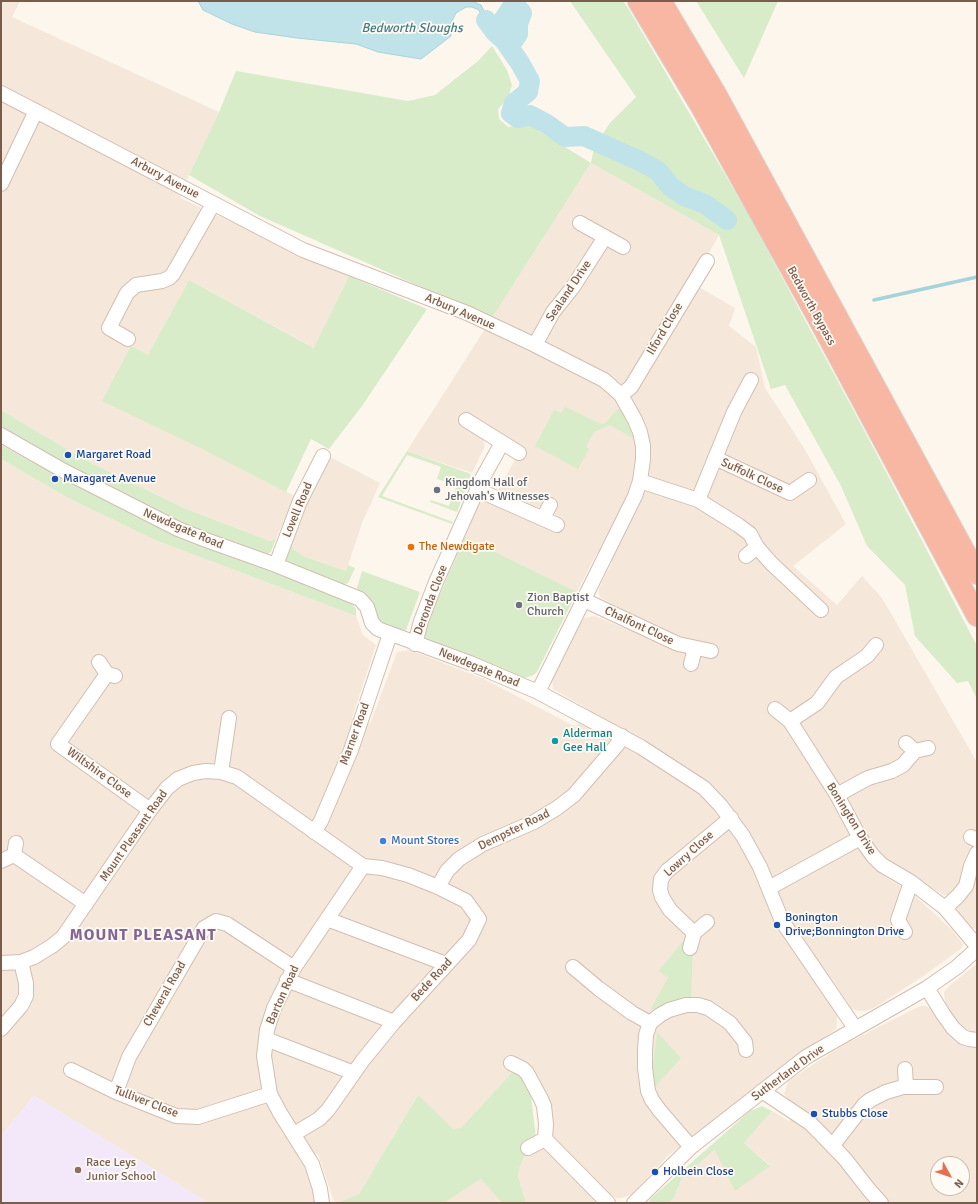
<!DOCTYPE html>
<html>
<head>
<meta charset="utf-8">
<style>
	body { margin:0 }
	#map { position:relative; width:978px; height:1204px; overflow:hidden; background:#fdf6ec; font-family:Signika,sans-serif }
	canvas { display:block }
	.frame { position:absolute; inset:0; border:2px solid #7a5c4d; pointer-events:none }
	.north { position:absolute; left:930px; top:1156px; width:40px; height:40px; box-sizing:border-box; background:#fffaf3; border:1px solid #cabbb1; border-radius:50%; rotate:130deg; font-size:11px; font-weight:700; line-height:16px; text-align:center; color:#7a5c4d }
	.north::after { content:''; display:block; margin:auto; width:14px; height:18px; background:#e76f51; clip-path:polygon(50% 0,100% 100%,50% 72%,0 100%) }
</style>
</head>
<body>
<div id="map">
<canvas width="978" height="1204"></canvas>
<div class="frame"></div>
<div class="north">N</div>
</div>
<script>
const ctx = document.querySelector('canvas').getContext('2d');
ctx.lineJoin = 'round';
function paint(path, color) { ctx.fillStyle = color; ctx.fill(path, 'evenodd'); }
const shape = rows => new Path2D(rows.map(r => 'M' + r).join(''));
function strokePath(path, color, width, dash) { ctx.strokeStyle = color; ctx.lineWidth = width; ctx.lineCap = dash ? 'butt' : 'round'; ctx.setLineDash(dash || []); ctx.stroke(path); }
function drawText(font, color, halo, rows, align = 'center') {
  ctx.font = font + ' Signika,sans-serif'; ctx.lineWidth = 3.5; ctx.setLineDash([]); ctx.textBaseline = 'middle'; ctx.strokeStyle = halo; ctx.fillStyle = color; for (const [text, x, y, turn = 0] of rows) {
    ctx.save(); ctx.translate(x, y); ctx.rotate((+turn || 0) * Math.PI / 180); ctx.textAlign = isNaN(turn) ? turn : align; if (halo) ctx.strokeText(text, 0, 0); ctx.fillText(text, 0, 0); ctx.restore();
  }
}
paint(shape([
	[1,1,20,1,12,17,219,112,189,175,180,198,349,276,315,348,189,280,148,356,131,346,196,446,295,496,276,539,270,541,186,509,85,460,1,410],
	[591,163,719,235,692,283,735,308,729,326,756,347,765,388,804,448,846,524,793,566,837,605,862,576,882,598,977,762,977,833,968,842,972,849,966,871,957,887,949,895,944,895,892,864,884,876,914,895,951,929,963,944,962,948,922,977,874,1008,865,1011,859,1011,852,1009,831,978,818,985,837,1013,837,1021,836,1029,782,1066,669,1155,632,1194,622,1198,616,1198,607,1193,548,1139,546,1106,515,1069,461,1128,453,1130,418,1095,359,1194,336,1203,333,1199,318,1154,303,1161,310,1176,315,1195,315,1203,209,1203,34,1096,1,1136,1,459,70,499,155,540,356,616,363,635,376,645,352,718,370,724,397,652,410,650,484,679,576,727,586,708,553,689,552,677,580,624,584,618,595,616,624,628,632,615,601,598,599,594,599,588,612,562,597,553,577,592,465,537,478,504,485,501,555,533,563,519,557,517,555,514,557,507,546,501,540,507,532,508,498,490,523,446,467,413,461,423,483,439,485,446,472,473,407,451],
	[330,457,380,483,362,523,346,571,303,556,293,549,291,539,307,502],
	[977,865,977,929,972,928,966,923,958,911,957,907],
	[977,964,977,1034,976,1034,971,1032,957,1022,945,1003,944,992,950,985],
	[920,1006,926,1006,932,1009,947,1033,964,1046,977,1048,977,1203,668,1203,673,1199,682,1178,715,1150,770,1165,744,1143,772,1111,789,1121,801,1108,789,1101,784,1094,789,1080,847,1043],
	[938,1164,962,1164,962,1188,938,1188],
	[537,1146,547,1151,596,1203,526,1203,518,1176,520,1165,525,1158],
	[481,1179,502,1203,444,1203]
]), '#f5e8da');
paint(shape([
	[34,1096,209,1203,1,1203,1,1136]
]), '#f3e8fa');
paint(shape([
	[570,1,623,1,628,8,747,212,863,428,977,646,977,699,968,681,957,683,915,636,905,585,867,546,841,486,785,385,771,389,719,235,591,163,492,318,260,216,189,175,219,112,236,71,408,101,435,95,478,61,492,46,507,70,512,85,508,98,498,109,499,119,508,127,531,124,539,131,591,163,594,147,610,123,636,97],
	[696,1,778,1,744,78],
	[349,276,427,309,362,406,329,449,311,439,286,492,196,446,102,401,131,346,148,355,189,280,314,348],
	[565,407,601,424,605,423,619,408,627,420,633,438,610,425,594,432,586,447,589,449,578,469,535,446,554,410,561,413],
	[1,410,85,460,186,509,270,541,276,539,271,552,264,556,174,519,68,465,1,426],
	[1,445,79,487,151,524,218,551,350,601,356,609,356,616,155,540,70,499,1,459],
	[407,451,471,474,457,512,430,502,431,500,449,506,457,485,437,479,441,467,407,455,382,496,453,522,452,524,378,497],
	[465,537,577,592,537,672,532,676,523,678,428,642,424,635,426,626],
	[291,539,293,549,303,556,346,571,348,565,355,568,348,583,343,585,286,563,284,556],
	[362,571,420,592,406,630,401,631,382,624,356,591],
	[683,941,686,948,693,950,691,998,650,1010,668,978,659,971],
	[657,1032,681,1058,654,1088,652,1072],
	[515,1069,520,1072,531,1096,537,1146,524,1158,520,1166,518,1176,526,1203,502,1203,481,1179,444,1203,336,1203,359,1194,418,1095,453,1129,461,1128],
	[762,1106,772,1111,744,1143,770,1166,735,1191,715,1150,682,1178,673,1199,668,1203,649,1203,650,1199,750,1111]
]), '#d8ecc9');
const water = shape([
	[198,1,472,1,481,5,488,19,484,22,479,10,472,7,466,7,456,13,451,23,451,36,421,59,378,52,356,44,297,38,255,32,232,24,203,10,198,1]
]);
paint(water, '#bfe3e8');
strokePath(water, '#a5d3da', 1);
strokePath(shape([
	[874,300,977,277]
]), '#a5d3da', 3.5);
strokePath(shape([
	[486,20,495,32,504,40,520,63,530,81,528,92,514,103,511,113,518,118,530,115,547,124,565,137,584,136,642,162,658,171,670,186,684,196,705,204,727,220],
	[495,32,514,4,522,13,518,24,518,34,509,47]
]), '#bfe3e8', 20);
const minor = shape([
	[1,93,303,250,467,313,535,345,604,380,621,395,635,420,640,432,643,446,643,459,640,481,635,496,538,692],
	[1,184,36,111],
	[580,223,623,247],
	[128,339,109,328,127,293,136,285,162,281,169,278,173,274,213,204],
	[535,345,553,312,573,287,605,237],
	[621,395,631,387,707,261],
	[466,420,519,453],
	[1,435,64,471,178,529,206,540,276,565,360,599,367,607,372,623,378,629,470,663,538,692,641,747,704,788,721,806,743,836,760,867,782,921,855,1028],
	[715,458,790,493,809,480],
	[640,481,698,500,738,525,750,534,757,547,771,563,821,610],
	[478,490,557,525],
	[698,500,734,412,751,380],
	[543,518,550,505],
	[746,556,757,547],
	[276,565,300,501,323,456],
	[584,600,678,644,711,651],
	[415,644,421,621,436,582,482,479,502,443],
	[99,662,107,674,115,676],
	[691,664,695,648],
	[107,674,58,744,150,810],
	[775,709,790,721,837,795,860,838,873,856,882,865,911,882,945,908,977,946],
	[790,721,817,703,836,677,867,656,876,645],
	[906,743,915,751,928,748],
	[221,772,229,718],
	[837,795,868,778,892,771,903,765,915,751],
	[314,832,321,821,351,750,390,634],
	[971,837,977,840],
	[14,855,86,904],
	[1,861,14,855,16,843],
	[438,887,447,871,459,859,483,844,534,822,557,808,574,795,617,745,622,736],
	[769,888,860,838],
	[945,908,958,896,966,886,971,866,977,853],
	[327,919,446,964],
	[905,932,898,920,911,882],
	[694,933,670,910,662,897,660,890,661,879,667,871,731,818],
	[690,948,694,933,707,922],
	[1,963,21,962,34,957,52,946,63,937,150,810,167,788,178,779,193,773,206,771,221,772,237,777,363,866,382,868,408,875,438,887,466,901,479,919,469,940,394,1022,363,1060,328,1110,319,1119,294,1134],
	[573,967,598,988,632,1013,650,1023],
	[287,980,394,1022],
	[927,988,943,1014,953,1028,963,1037,969,1039,977,1040],
	[1,1029,21,1006,26,996,26,983,21,962],
	[266,1039,354,1073],
	[511,1063,523,1069,527,1073,541,1099,544,1106,546,1124,545,1139,608,1203],
	[905,1069,906,1087],
	[71,1070,116,1092,176,1116,198,1117,270,1094],
	[762,1091,810,1123,820,1133,845,1159,870,1191,881,1203],
	[116,1092,129,1057,204,928,216,921,227,924,294,968],
	[833,1145,864,1105,870,1100,886,1092,903,1087,936,1087],
	[691,1147,660,1111,652,1100,648,1091,645,1068,645,1051,646,1035,650,1023,660,1015,669,1010,686,1005,698,1005,708,1008,730,1023,745,1042,746,1050],
	[528,1148,545,1139],
	[322,1203,320,1189,312,1164,280,1113,270,1094,264,1056,267,1030,274,1008,294,968,363,866],
	[634,1203,691,1147,806,1057,927,988,957,967,977,949]
]);
const highway = shape([
	[638,1,700,105,820,322,977,616],
	[661,1,715,92,977,574]
]);
strokePath(minor, '#d1beb0', 16);
strokePath(highway, '#dad1cd', 22);
strokePath(minor, '#fff', 14);
strokePath(highway, '#f7b7a3', 20);
for (const [x, y, r, color] of [
	[68,455,4,"#1a4fb4"],
	[55,479,4,"#1a4fb4"],
	[437,490,4,"#6b7280"],
	[411,547,4,"#e8710a"],
	[519,605,4,"#6b7280"],
	[555,741,4,"#0f9aa8"],
	[383,841,4,"#3f7fe0"],
	[777,925,4,"#1a4fb4"],
	[814,1114,4,"#1a4fb4"],
	[78,1170,4,"#8d6e63"],
	[655,1172,4,"#1a4fb4"]
]) { const dot = new Path2D(); dot.arc(x, y, r, 0, 2 * Math.PI); ctx.fillStyle = color; ctx.fill(dot); strokePath(dot, '#fffaf3', 1.5); }
drawText('12px', '#7a5c4d', '#fffaf3', [
	["Arbury Avenue",165,178,28],
	["Sealand Drive",569,291,-56],
	["Bedworth Bypass",811,306,61],
	["Arbury Avenue",460,312,23],
	["Ilford Close",665,329,-59],
	["Suffolk Close",752,476,25],
	["Lovell Road",298,510,-67],
	["Newdegate Road",183,529,23],
	["Deronda Close",431,600,-69],
	["Chalfont Close",639,626,25],
	["Newdegate Road",479,668,22],
	["Marner Road",355,734,-70],
	["Wiltshire Close",99,773,36],
	["Bonington Drive",851,819,58],
	["Dempster Road",514,830,-26],
	["Mount Pleasant Road",134,836,-55],
	["Lowry Close",689,854,-42],
	["Bede Road",432,980,-47],
	["Cheveral Road",165,994,-60],
	["Barton Road",283,995,-66],
	["Sutherland Drive",788,1073,-36],
	["Tulliver Close",146,1102,21]
]);
drawText('12px', '#164399', '#fffaf3', [
	["Margaret Road",76,455],
	["Maragaret Avenue",63,479],
	["Bonington",785,918],
	["Drive;Bonnington Drive",785,932],
	["Stubbs Close",822,1114],
	["Holbein Close",663,1172]
], 'left');
drawText('12px', '#5b616d', '#fffaf3', [
	["Kingdom Hall of",445,483],
	["Jehovah's Witnesses",445,497],
	["Zion Baptist",527,598],
	["Church",527,612]
], 'left');
drawText('12px', '#c56008', '#fffaf3', [
	["The Newdigate",419,547]
], 'left');
drawText('12px', '#0d838f', '#fffaf3', [
	["Alderman",563,734],
	["Gee Hall",563,748]
], 'left');
drawText('12px', '#366cbe', '#fffaf3', [
	["Mount Stores",391,841]
], 'left');
drawText('12px', '#785e54', '#fffaf3', [
	["Race Leys",86,1163],
	["Junior School",86,1177]
], 'left');
drawText('italic 13px', '#437c86', '#fffaf3', [
	["Bedworth Sloughs",412,29]
]);
ctx.letterSpacing = '1px';
drawText('bold 16px', '#846695', '#fffaf3', [
	["MOUNT PLEASANT",143,936]
]);
ctx.letterSpacing = '0px';
</script>
</body>
</html>
